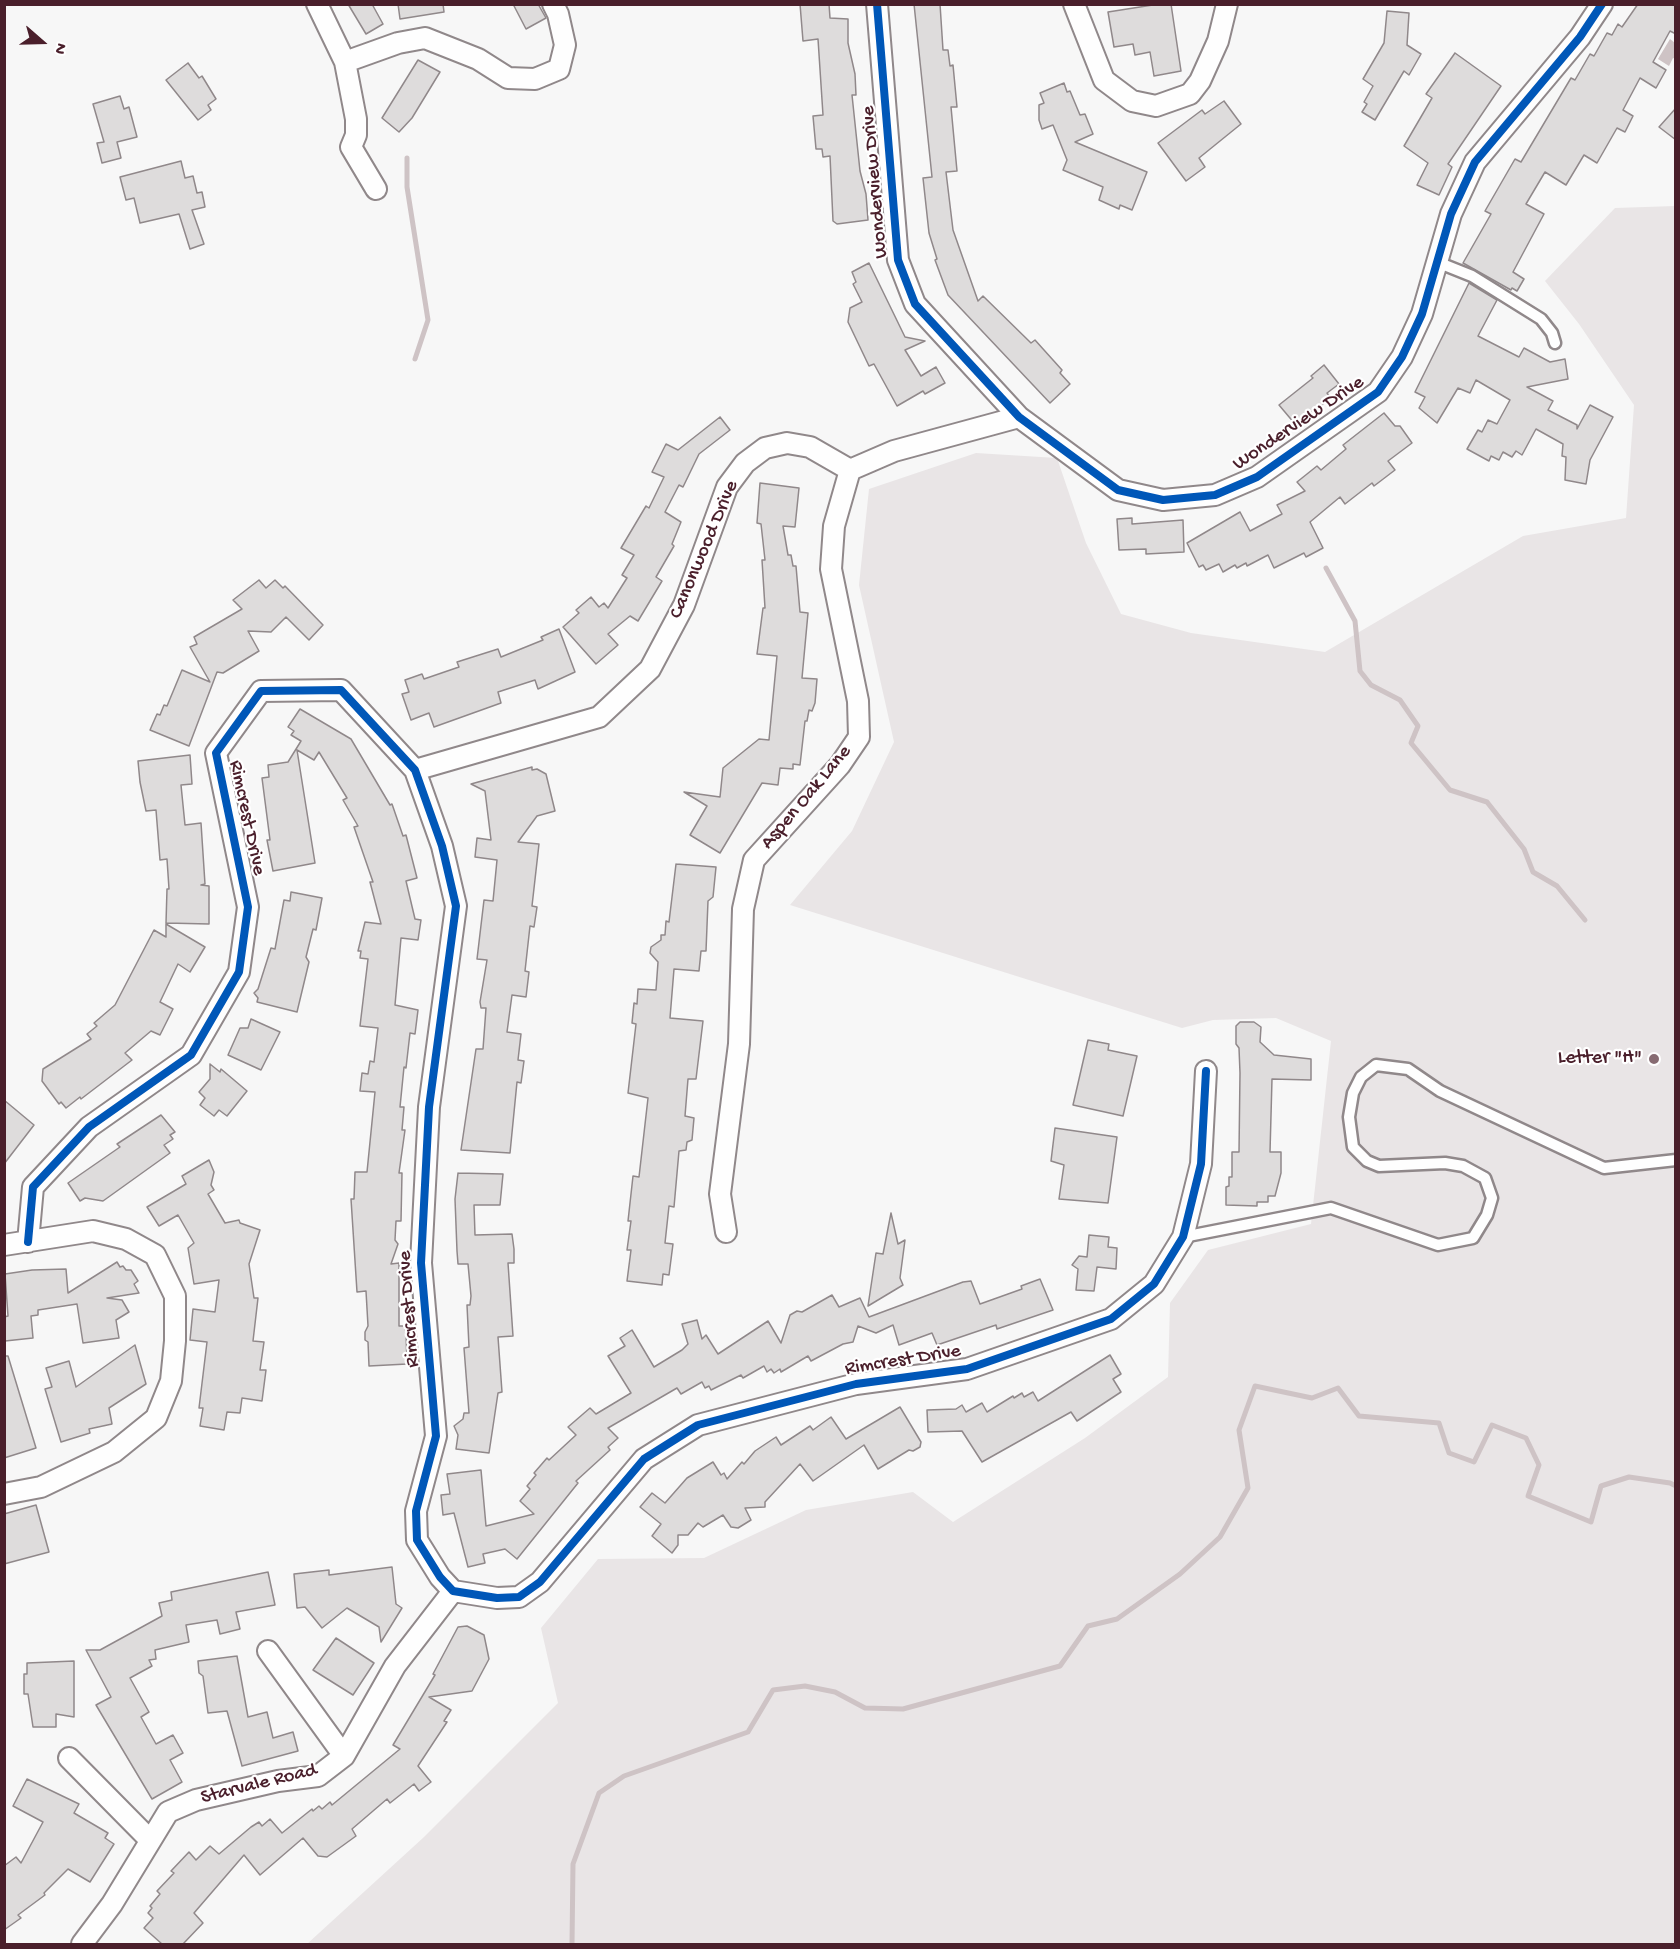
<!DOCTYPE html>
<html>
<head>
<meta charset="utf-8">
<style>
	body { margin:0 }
	#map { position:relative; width:1680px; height:1949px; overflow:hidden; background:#f7f7f7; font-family:"Gochi Hand",sans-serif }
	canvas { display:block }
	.frame { position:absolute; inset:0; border:6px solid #4a1f2b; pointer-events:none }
	.north { position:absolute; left:12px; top:12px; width:60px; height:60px; -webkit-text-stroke:4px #fff; paint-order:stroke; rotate:110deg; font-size:16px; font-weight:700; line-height:24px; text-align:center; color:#4a1f2b }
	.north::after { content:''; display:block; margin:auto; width:21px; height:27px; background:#4a1f2b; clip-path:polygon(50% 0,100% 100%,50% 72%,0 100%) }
</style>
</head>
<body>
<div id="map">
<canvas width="1680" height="1949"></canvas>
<div class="frame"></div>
<div class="north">N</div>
</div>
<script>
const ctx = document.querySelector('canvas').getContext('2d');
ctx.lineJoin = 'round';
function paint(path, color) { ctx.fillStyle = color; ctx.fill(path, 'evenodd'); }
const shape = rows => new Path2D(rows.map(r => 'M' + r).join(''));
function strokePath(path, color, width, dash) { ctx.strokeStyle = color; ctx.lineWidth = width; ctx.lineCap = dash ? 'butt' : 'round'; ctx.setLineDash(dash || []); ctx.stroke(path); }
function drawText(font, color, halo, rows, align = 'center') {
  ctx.font = font + ' "Gochi Hand",sans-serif'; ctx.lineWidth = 4.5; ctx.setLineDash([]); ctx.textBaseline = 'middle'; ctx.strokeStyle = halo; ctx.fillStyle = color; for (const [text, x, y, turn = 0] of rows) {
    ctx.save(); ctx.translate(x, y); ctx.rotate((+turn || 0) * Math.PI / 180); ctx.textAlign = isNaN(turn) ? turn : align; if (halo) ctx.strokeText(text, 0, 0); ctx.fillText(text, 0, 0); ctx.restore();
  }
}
paint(shape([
	[1675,206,1675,1944,307,1944,424,1837,558,1703,541,1628,598,1559,704,1558,806,1510,913,1492,953,1522,1085,1438,1168,1377,1170,1303,1208,1250,1311,1224,1331,1041,1276,1018,1213,1020,1182,1028,790,905,852,831,894,742,859,585,869,489,976,453,1057,458,1086,543,1121,614,1191,633,1325,652,1523,536,1626,518,1634,405,1579,324,1545,281,1615,208]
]), '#e9e5e6');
paint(shape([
	[1670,39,1675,43,1676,59,1673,58,1669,66,1658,59]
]), '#cec3c5');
strokePath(shape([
	[407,158,407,187,428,320,415,359],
	[1326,568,1355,621,1360,671,1371,685,1400,700,1418,726,1411,743,1450,790,1487,802,1524,849,1533,872,1557,886,1585,920],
	[572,1944,573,1864,599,1793,624,1776,748,1732,773,1690,805,1686,835,1692,865,1708,903,1709,1060,1666,1088,1626,1117,1619,1180,1574,1220,1537,1248,1488,1239,1430,1255,1386,1312,1398,1338,1388,1359,1416,1439,1423,1449,1453,1474,1462,1492,1425,1526,1438,1539,1465,1528,1496,1591,1522,1601,1486,1629,1477,1670,1483,1676,1486]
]), '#cec3c5', 5);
const building = shape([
	[348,4,372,4,383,24,366,34,348,4],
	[398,4,443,4,444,12,400,19,398,4],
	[513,4,538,4,546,18,526,29,513,4],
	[800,4,829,4,830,18,848,19,848,43,855,74,856,95,852,95,860,171,866,194,868,220,837,224,833,221,830,156,823,157,822,149,816,149,813,116,823,115,818,39,803,41,800,4],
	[914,4,940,4,943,50,948,50,950,66,953,65,957,107,951,107,957,171,946,172,953,230,978,301,983,296,1031,343,1035,340,1062,370,1060,373,1070,384,1050,403,948,295,935,260,937,259,929,233,923,178,932,177,914,4],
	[1159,4,1171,4,1181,71,1154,76,1150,52,1135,55,1133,44,1114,47,1108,12,1159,4],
	[1638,4,1676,4,1676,34,1670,31,1653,62,1666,70,1656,88,1640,78,1623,110,1633,116,1625,132,1617,128,1597,163,1584,155,1566,185,1545,172,1526,204,1544,214,1513,272,1524,279,1517,291,1512,288,1511,290,1463,263,1491,214,1485,211,1515,159,1521,162,1571,78,1575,80,1590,54,1594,56,1607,33,1612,35,1618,24,1622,27,1638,4],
	[1387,11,1409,13,1407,45,1421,54,1409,75,1404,71,1375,120,1362,112,1367,104,1364,102,1373,86,1363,79,1384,43,1387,11],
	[1455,53,1501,86,1448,164,1452,167,1439,195,1417,185,1428,163,1404,146,1432,98,1426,94,1455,53],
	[418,60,440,72,412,118,399,132,382,118,418,60],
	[188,63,199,78,202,76,216,99,208,105,211,110,198,120,166,80,188,63],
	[1064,83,1067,92,1070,91,1080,115,1085,114,1093,134,1075,142,1147,172,1132,210,1120,205,1119,209,1099,200,1103,187,1063,170,1067,160,1053,125,1042,129,1039,120,1039,105,1044,103,1040,93,1064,83],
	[120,96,124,109,129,107,137,137,117,142,121,158,102,163,97,143,104,142,93,104,120,96],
	[1224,101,1241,124,1199,158,1205,167,1186,181,1158,143,1202,110,1205,114,1224,101],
	[1676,108,1676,140,1659,127,1676,108],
	[181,161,185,178,193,176,197,193,202,192,205,207,192,210,204,244,190,249,179,214,140,223,134,198,126,200,120,177,181,161],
	[869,263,905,337,925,341,905,350,921,376,936,367,945,383,925,394,923,391,897,406,874,364,869,366,848,322,850,308,862,302,853,284,856,282,852,272,869,263],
	[1469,283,1497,300,1478,336,1519,357,1524,348,1550,362,1565,359,1568,379,1527,387,1553,401,1548,410,1577,425,1577,429,1590,405,1613,417,1590,460,1586,484,1565,480,1566,457,1562,456,1563,444,1536,429,1522,455,1516,451,1512,457,1503,452,1499,460,1491,456,1489,461,1467,449,1478,430,1482,432,1488,420,1497,424,1510,400,1476,380,1470,393,1458,388,1437,423,1419,408,1425,397,1415,392,1469,283],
	[1324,365,1339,384,1327,393,1330,397,1322,405,1295,424,1279,405,1313,378,1311,376,1324,365],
	[1384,413,1395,426,1400,426,1412,443,1388,461,1395,470,1374,486,1372,483,1345,504,1340,497,1310,522,1323,548,1306,557,1304,553,1274,568,1268,555,1247,566,1246,563,1237,568,1235,565,1223,572,1219,564,1206,570,1203,565,1199,567,1187,543,1240,512,1250,531,1282,514,1277,505,1305,491,1297,482,1317,466,1321,470,1346,449,1343,445,1384,413],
	[720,417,730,430,699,454,683,487,679,485,665,512,681,522,672,544,674,546,656,577,662,581,638,621,630,616,608,634,618,645,596,664,563,627,579,613,576,610,591,597,599,607,604,603,608,608,627,578,622,575,634,555,621,548,646,506,649,508,664,477,652,472,666,444,678,450,720,417],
	[760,483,799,488,795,527,783,526,788,555,791,555,793,566,796,566,800,612,808,613,802,678,817,679,815,703,812,711,809,710,807,721,805,721,800,765,793,764,793,769,780,768,778,785,762,783,720,853,690,835,707,806,684,792,720,797,723,768,759,739,769,740,777,656,757,654,763,608,765,608,762,560,765,560,761,524,757,523,760,483],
	[1132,518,1132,524,1183,520,1184,552,1146,554,1146,549,1119,550,1117,519,1132,518],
	[259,580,266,588,275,580,283,588,285,586,323,625,309,640,286,617,271,632,248,631,259,651,223,673,217,672,189,746,150,730,157,714,160,715,164,705,167,706,182,670,210,682,190,647,197,644,194,637,242,609,233,600,259,580],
	[559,629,575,672,538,689,535,680,498,692,501,703,434,727,429,713,411,720,402,694,409,692,405,680,422,674,424,679,459,667,457,662,498,649,501,657,543,640,541,637,559,629],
	[300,709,351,739,390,805,392,804,403,836,406,835,417,878,406,881,415,919,421,920,418,940,401,938,395,1005,418,1010,415,1034,410,1033,406,1068,404,1067,400,1107,404,1107,402,1130,405,1130,399,1173,402,1173,401,1221,396,1221,395,1240,398,1244,391,1264,399,1263,399,1326,404,1326,406,1332,407,1364,369,1366,368,1342,365,1340,365,1332,368,1326,366,1291,357,1292,351,1199,354,1199,355,1172,367,1172,375,1092,360,1091,362,1073,368,1074,370,1061,374,1062,378,1028,360,1026,368,959,360,958,361,951,358,951,365,922,381,924,370,882,373,882,354,827,358,826,343,800,347,798,319,752,314,760,297,750,315,863,273,871,267,840,270,840,262,778,269,777,268,765,288,762,301,741,291,735,294,731,288,727,300,709],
	[190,755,192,784,181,785,185,825,201,823,205,884,201,885,209,886,209,924,166,923,167,889,169,889,167,859,160,860,156,810,146,811,140,782,138,761,190,755],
	[532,767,532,770,537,769,546,774,555,811,537,816,518,842,539,844,532,906,537,907,534,927,530,926,525,971,529,972,526,997,512,995,507,1032,521,1034,518,1060,524,1061,521,1083,517,1082,510,1153,461,1150,476,1049,483,1049,486,1008,481,1008,480,1002,487,960,477,959,484,900,493,901,497,860,475,857,477,838,491,840,485,791,471,784,532,767],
	[676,864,716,867,713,897,708,901,706,951,701,951,699,971,674,969,670,1018,703,1021,696,1079,688,1079,685,1116,694,1118,692,1140,687,1142,686,1150,679,1151,674,1207,669,1206,665,1243,673,1244,669,1275,663,1274,662,1285,627,1281,631,1250,627,1250,631,1221,628,1221,633,1176,639,1177,648,1098,628,1093,636,1024,632,1023,634,1003,637,1004,638,989,656,990,658,962,650,953,651,947,661,940,661,935,665,935,666,921,669,922,676,864],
	[291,892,322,898,316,930,313,929,306,957,309,962,297,1012,257,1002,258,998,254,993,258,989,271,948,275,949,284,900,290,901,291,892],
	[166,924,205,947,190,972,178,964,160,1002,173,1009,160,1035,151,1031,125,1053,132,1060,81,1099,80,1097,66,1108,61,1102,59,1104,42,1081,43,1069,91,1039,87,1034,97,1026,94,1023,115,1005,154,930,166,937,166,924],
	[251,1019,280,1032,261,1070,228,1055,240,1028,248,1028,251,1019],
	[1240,1022,1254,1022,1261,1027,1260,1042,1274,1055,1311,1059,1311,1080,1272,1079,1270,1152,1281,1152,1281,1173,1275,1196,1268,1196,1268,1202,1257,1202,1257,1206,1226,1205,1226,1187,1229,1186,1229,1177,1232,1177,1232,1152,1239,1152,1240,1073,1239,1048,1236,1044,1236,1026,1240,1022],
	[1088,1040,1109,1044,1108,1050,1137,1056,1123,1116,1073,1105,1088,1040],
	[210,1064,220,1072,221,1069,247,1091,227,1116,219,1110,214,1116,200,1105,205,1098,199,1092,210,1079,210,1064],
	[4,1100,34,1125,4,1164,4,1100],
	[161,1115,175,1132,170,1135,173,1139,164,1145,170,1153,103,1201,85,1198,80,1201,68,1183,120,1147,117,1144,161,1115],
	[1055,1128,1117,1137,1108,1203,1059,1199,1064,1165,1051,1161,1055,1128],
	[209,1160,214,1172,211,1185,214,1190,208,1194,225,1223,239,1220,240,1223,260,1230,249,1264,254,1298,258,1298,253,1341,264,1342,260,1370,266,1370,262,1401,242,1398,240,1413,227,1412,224,1430,200,1426,203,1408,199,1408,207,1342,190,1340,193,1309,215,1312,219,1280,194,1284,188,1248,194,1243,178,1215,159,1226,147,1207,186,1184,182,1176,209,1160],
	[458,1173,503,1174,500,1205,474,1205,475,1235,512,1234,514,1249,514,1263,508,1263,513,1336,498,1337,502,1392,498,1393,489,1453,456,1449,458,1435,454,1426,463,1419,464,1413,469,1413,464,1348,469,1347,467,1305,470,1305,471,1296,468,1264,458,1264,457,1251,455,1199,458,1173],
	[891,1213,898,1244,905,1240,900,1278,903,1285,868,1306,876,1253,883,1254,891,1213],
	[1089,1235,1109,1237,1108,1247,1117,1248,1116,1269,1097,1267,1094,1291,1076,1290,1078,1269,1072,1265,1079,1256,1087,1257,1089,1235],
	[117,1262,120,1267,123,1266,126,1270,131,1270,138,1281,134,1284,139,1293,107,1298,122,1300,129,1312,116,1320,119,1338,83,1343,77,1304,38,1310,38,1315,31,1316,33,1338,5,1341,4,1317,8,1316,5,1274,32,1270,66,1269,68,1293,117,1262],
	[1040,1279,1053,1310,997,1329,996,1325,937,1345,932,1333,899,1345,893,1325,876,1333,858,1326,853,1342,843,1344,811,1361,808,1356,781,1372,780,1369,774,1373,771,1369,767,1372,764,1366,743,1378,741,1375,711,1390,709,1386,705,1388,702,1382,681,1394,677,1388,608,1428,618,1438,608,1447,610,1450,576,1481,578,1483,517,1559,505,1549,483,1554,485,1563,468,1567,454,1513,443,1515,441,1495,450,1494,447,1474,481,1470,486,1526,534,1514,520,1501,530,1489,527,1486,536,1475,534,1473,547,1458,549,1460,576,1435,568,1427,590,1408,596,1414,631,1393,608,1356,625,1346,620,1338,632,1330,654,1367,682,1350,688,1344,682,1324,697,1320,702,1339,706,1335,718,1354,768,1321,781,1343,790,1315,797,1311,802,1312,832,1295,839,1307,860,1298,869,1317,963,1282,971,1281,980,1304,1022,1289,1021,1286,1040,1279],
	[135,1345,146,1384,109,1408,112,1424,89,1429,90,1433,61,1442,45,1389,52,1387,46,1368,69,1361,76,1387,135,1345],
	[1110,1355,1121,1374,1113,1379,1121,1392,1077,1421,1071,1412,982,1462,962,1431,928,1432,927,1410,956,1409,962,1405,966,1412,982,1403,987,1412,1013,1396,1014,1398,1022,1393,1024,1397,1033,1392,1038,1401,1110,1355],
	[4,1356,8,1356,36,1448,4,1458,4,1356],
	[900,1407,921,1442,920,1447,913,1451,909,1450,878,1469,864,1445,813,1481,800,1464,765,1502,765,1507,745,1508,751,1520,738,1528,731,1527,723,1515,703,1527,698,1523,688,1535,678,1535,678,1545,672,1553,652,1536,661,1524,640,1507,652,1493,665,1503,687,1478,713,1462,721,1475,724,1473,727,1479,742,1462,744,1464,755,1451,776,1437,781,1445,810,1426,813,1430,831,1417,846,1439,900,1407],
	[36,1505,49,1552,4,1564,4,1514,36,1505],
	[392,1567,396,1604,402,1608,381,1642,379,1627,347,1608,322,1628,305,1607,297,1608,294,1574,329,1570,329,1575,392,1567],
	[268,1572,275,1605,236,1612,240,1629,220,1634,217,1620,186,1625,189,1642,155,1650,156,1659,149,1660,152,1666,130,1678,149,1712,141,1717,156,1744,173,1735,183,1753,170,1760,182,1782,152,1799,96,1705,111,1697,86,1650,100,1650,162,1616,159,1603,172,1600,171,1592,268,1572],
	[467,1626,484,1635,489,1659,472,1691,429,1697,451,1710,444,1721,447,1722,418,1766,431,1782,419,1791,414,1784,390,1803,387,1799,352,1829,356,1836,327,1857,318,1856,303,1838,260,1875,244,1855,194,1913,203,1923,183,1944,162,1944,144,1928,153,1918,148,1913,152,1908,150,1906,160,1894,157,1891,174,1873,171,1871,189,1852,196,1860,210,1846,219,1854,251,1827,259,1822,262,1826,270,1819,282,1833,312,1809,313,1811,319,1806,322,1809,330,1802,332,1805,400,1749,393,1745,435,1675,433,1674,458,1627,467,1626],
	[336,1638,374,1663,353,1695,313,1670,336,1638],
	[237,1656,248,1717,267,1712,273,1738,293,1732,298,1751,242,1766,227,1711,208,1713,203,1676,199,1673,198,1661,237,1656],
	[74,1661,74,1717,56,1714,56,1727,33,1727,28,1694,24,1694,24,1674,27,1674,27,1663,74,1661],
	[27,1779,79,1804,74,1813,108,1833,105,1838,114,1844,90,1882,68,1869,44,1893,45,1895,18,1915,21,1918,4,1930,4,1866,16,1857,21,1863,43,1822,13,1806,27,1779]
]);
paint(building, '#dedcdc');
strokePath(building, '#90888a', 1.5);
const service = shape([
	[1437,262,1472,276,1541,319,1552,333,1555,343],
	[1183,1237,1331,1208,1438,1245,1473,1238,1487,1215,1492,1198,1485,1178,1463,1166,1445,1163,1379,1166,1367,1161,1353,1147,1349,1117,1353,1093,1361,1077,1376,1065,1408,1069,1440,1091,1604,1168,1676,1160]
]);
const minor = shape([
	[317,4,345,62,356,119,356,135,351,147,376,189],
	[877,4,898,260,915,304,1019,417,1118,490,1163,500,1215,495,1257,477,1378,392,1402,357,1422,314,1451,214,1475,162,1580,37,1602,4],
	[1074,4,1104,80,1132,101,1156,106,1190,94,1200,81,1218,41,1227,4],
	[345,62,398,43,425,38,478,59,508,78,535,79,559,69,565,45,558,14,553,4],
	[415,770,599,717,650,669,684,605,727,487,745,463,765,448,787,443,810,447,850,470],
	[726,1232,720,1194,739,1044,743,909,754,860,840,765,859,737,858,701,831,569,834,526,850,470,894,451,1019,417],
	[28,1242,33,1187,89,1127,191,1055,239,972,248,907,216,753,261,691,341,690,415,770,442,846,456,906,429,1107,421,1263,436,1436,416,1511,417,1540,440,1577,453,1591,497,1598,519,1597,540,1582,644,1459,698,1425,856,1384,967,1369,1111,1319,1154,1284,1183,1237,1201,1164,1206,1071],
	[4,1245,93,1231,126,1239,155,1255,175,1296,175,1341,171,1381,156,1418,114,1452,41,1487,4,1494],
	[268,1651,344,1756],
	[69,1758,150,1840],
	[82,1944,112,1904,168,1812,196,1800,278,1781,318,1776,344,1756,395,1666,453,1591]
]);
strokePath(service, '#90888a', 15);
strokePath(minor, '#90888a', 24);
strokePath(service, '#fefefe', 10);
strokePath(minor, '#fefefe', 20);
strokePath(shape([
	[877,4,898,260,915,304,1019,417,1118,490,1163,500,1215,495,1257,477,1378,392,1402,357,1422,314,1451,214,1475,162,1580,37,1602,4],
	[28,1242,33,1187,89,1127,191,1055,239,972,248,907,216,753,261,691,341,690,415,770,442,846,456,906,429,1107,421,1263,436,1436,416,1511,417,1540,440,1577,453,1591,497,1598,519,1597,540,1582,644,1459,698,1425,856,1384,967,1369,1111,1319,1154,1284,1183,1237,1201,1164,1206,1071]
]), '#0057b8', 8);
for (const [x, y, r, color] of [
	[1654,1059,6,"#876b72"]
]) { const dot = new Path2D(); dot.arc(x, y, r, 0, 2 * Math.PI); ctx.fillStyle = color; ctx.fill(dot); strokePath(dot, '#fff', 2); }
drawText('20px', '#4a1f2b', '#fff', [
	["Wonderview Drive",876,182,-95],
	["Wonderview Drive",1299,424,-34],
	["Canonwood Drive",705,550,-67],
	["Aspen Oak Lane",807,798,-50],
	["Rimcrest Drive",246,818,78],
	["Rimcrest Drive",410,1309,-94],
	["Rimcrest Drive",903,1361,-9],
	["Starvale Road",259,1785,-14]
]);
drawText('20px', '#4a1f2b', '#fff', [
	["Letter \"H\"",1642,1059]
], 'right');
</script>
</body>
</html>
